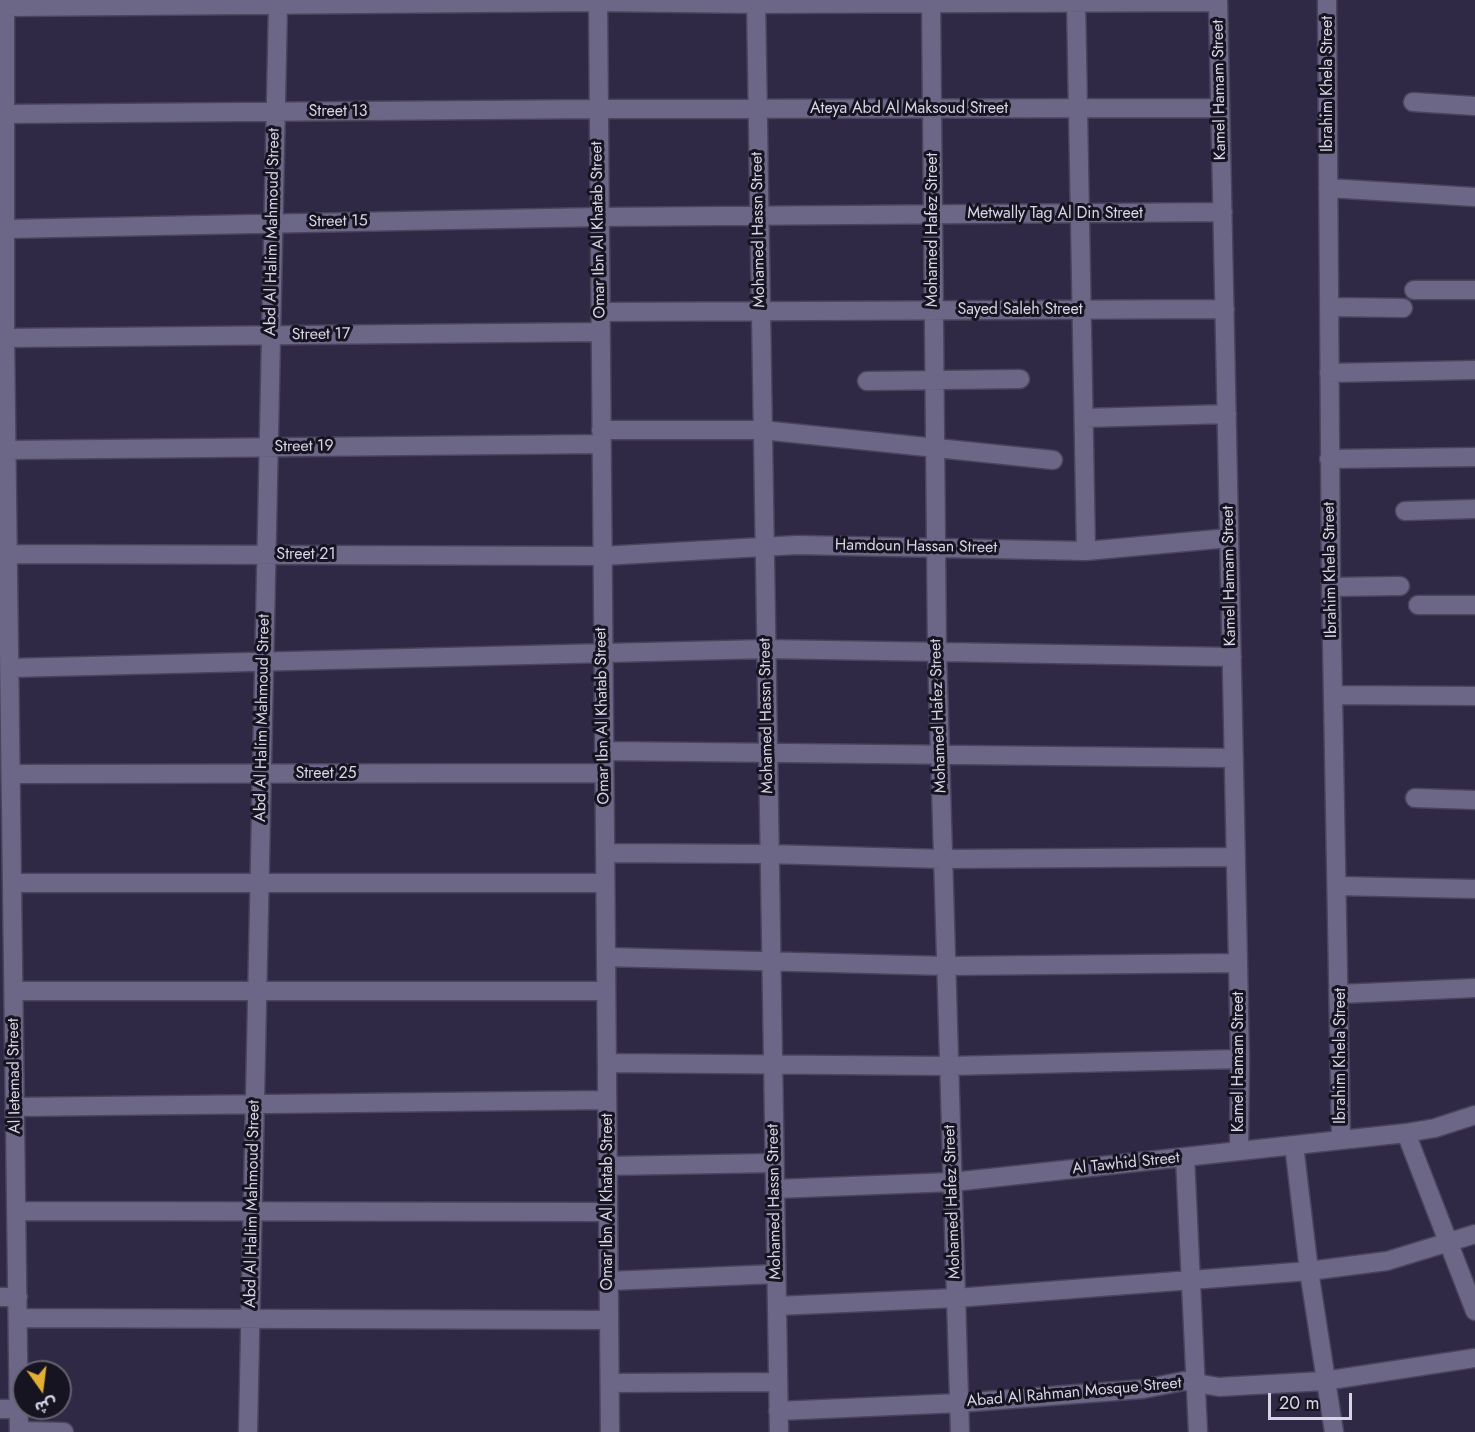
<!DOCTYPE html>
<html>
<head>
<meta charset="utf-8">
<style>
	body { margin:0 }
	#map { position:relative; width:1475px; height:1432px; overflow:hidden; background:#302945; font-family:Jost,"Noto Sans Arabic",sans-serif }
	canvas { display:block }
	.north { position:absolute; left:12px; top:1360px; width:60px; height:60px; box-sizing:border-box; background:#171421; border:2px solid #646170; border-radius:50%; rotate:166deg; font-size:16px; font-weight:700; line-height:24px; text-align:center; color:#d7d4e6 }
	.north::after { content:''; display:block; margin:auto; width:21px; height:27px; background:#e3ae34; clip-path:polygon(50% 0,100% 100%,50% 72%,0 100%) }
	.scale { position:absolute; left:1268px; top:1393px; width:84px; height:27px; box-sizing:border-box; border:3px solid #d7d4e6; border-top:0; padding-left:8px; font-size:18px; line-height:21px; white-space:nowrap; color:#d7d4e6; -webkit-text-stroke:4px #171421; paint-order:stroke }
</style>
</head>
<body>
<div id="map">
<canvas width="1475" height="1432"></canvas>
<div class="north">ش</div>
<div class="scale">20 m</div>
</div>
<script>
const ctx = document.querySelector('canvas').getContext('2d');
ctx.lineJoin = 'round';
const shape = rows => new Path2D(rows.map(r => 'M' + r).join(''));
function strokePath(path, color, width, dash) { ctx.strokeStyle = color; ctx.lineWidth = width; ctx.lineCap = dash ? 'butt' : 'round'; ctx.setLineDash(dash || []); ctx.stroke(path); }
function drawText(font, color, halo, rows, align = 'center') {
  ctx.font = font + ' Jost,sans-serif'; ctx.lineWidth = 6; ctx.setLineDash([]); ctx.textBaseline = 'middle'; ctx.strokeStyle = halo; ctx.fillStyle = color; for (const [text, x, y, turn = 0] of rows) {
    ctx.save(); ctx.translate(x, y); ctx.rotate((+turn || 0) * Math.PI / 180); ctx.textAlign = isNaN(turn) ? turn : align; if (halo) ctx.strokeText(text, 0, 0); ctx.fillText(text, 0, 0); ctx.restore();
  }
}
const street = shape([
	[5,0,5,338,19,1432],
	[598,0,610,1432],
	[756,0,779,1432],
	[931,0,937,651,960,1432],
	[1076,0,1086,551],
	[1218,0,1240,1059,1239,1151],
	[1327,0,1331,587,1341,1140],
	[5,7,598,2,756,4,1218,2],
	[1413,102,1475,106],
	[5,114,598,109,1220,108],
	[1328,188,1475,197],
	[6,229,599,217,1223,212],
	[1414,290,1475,290],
	[1329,307,1403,308],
	[600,312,1225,309],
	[5,338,600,332],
	[1329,373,1475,370],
	[867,381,1020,379],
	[1084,418,1227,414],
	[601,430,762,430,1053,460],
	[7,450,601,444],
	[1329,459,1475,457],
	[1405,511,1475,509],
	[9,554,602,556,797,545,1086,551,1229,538],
	[1331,587,1400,586],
	[1418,605,1475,605],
	[10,668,766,649,1232,657],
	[1333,695,1475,696],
	[604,751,1234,758],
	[11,774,604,773],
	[1415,798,1475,800],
	[605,853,769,854,943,859,1236,857],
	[13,883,605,883],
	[1338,886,1475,889],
	[606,957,946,966,1238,963],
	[14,991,606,991],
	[1340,994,1475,988],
	[607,1063,949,1066,1240,1059],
	[16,1107,607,1100],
	[1406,1133,1475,1311],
	[1294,1145,1309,1271,1334,1432],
	[1185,1157,1198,1432],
	[608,1166,774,1163],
	[775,1189,953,1182,1406,1133,1435,1128,1475,1115],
	[17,1211,608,1212],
	[609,1281,776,1274],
	[0,1297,18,1297],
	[777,1306,956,1298,1309,1271,1387,1261,1475,1234],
	[19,1318,609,1320],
	[610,1383,778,1382],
	[0,1409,19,1409],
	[778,1411,959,1403,1143,1389,1184,1381,1219,1387,1324,1381,1475,1358],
	[19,1431,64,1432],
	[248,1432,278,5]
]);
strokePath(street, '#4a445c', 21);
strokePath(street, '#6d6787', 18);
drawText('16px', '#d7d4e6', '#171421', [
	["Ibrahim Khela Street",1328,84,-90],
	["Kamel Hamam Street",1220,90,-91],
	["Ateya Abd Al Maksoud Street",909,109],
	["Street 13",338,112],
	["Metwally Tag Al Din Street",1055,214],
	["Street 15",338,222,-1],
	["Omar Ibn Al Khatab Street",599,230,-91],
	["Mohamed Hassn Street",759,230,-91],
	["Mohamed Hafez Street",933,230,-90],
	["Abd Al Halim Mahmoud Street",273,232,-89],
	["Sayed Saleh Street",1020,310],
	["Street 17",321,335,-1],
	["Street 19",304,447,-1],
	["Hamdoun Hassan Street",916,547,1],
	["Street 21",306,555],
	["Ibrahim Khela Street",1331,570,-91],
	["Kamel Hamam Street",1230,576,-91],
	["Omar Ibn Al Khatab Street",603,716,-91],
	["Mohamed Hassn Street",767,716,-91],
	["Mohamed Hafez Street",939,716,-92],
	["Abd Al Halim Mahmoud Street",263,718,-89],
	["Street 25",326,774],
	["Ibrahim Khela Street",1341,1056,-90],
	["Kamel Hamam Street",1239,1062,-90],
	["Al Ietemad Street",15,1076,-91],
	["Al Tawhid Street",1126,1164,-6],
	["Omar Ibn Al Khatab Street",608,1202,-90],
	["Mohamed Hassn Street",775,1202,-91],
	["Mohamed Hafez Street",953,1202,-92],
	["Abd Al Halim Mahmoud Street",253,1204,-89],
	["Abad Al Rahman Mosque Street",1074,1393,-5]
]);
</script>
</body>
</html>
